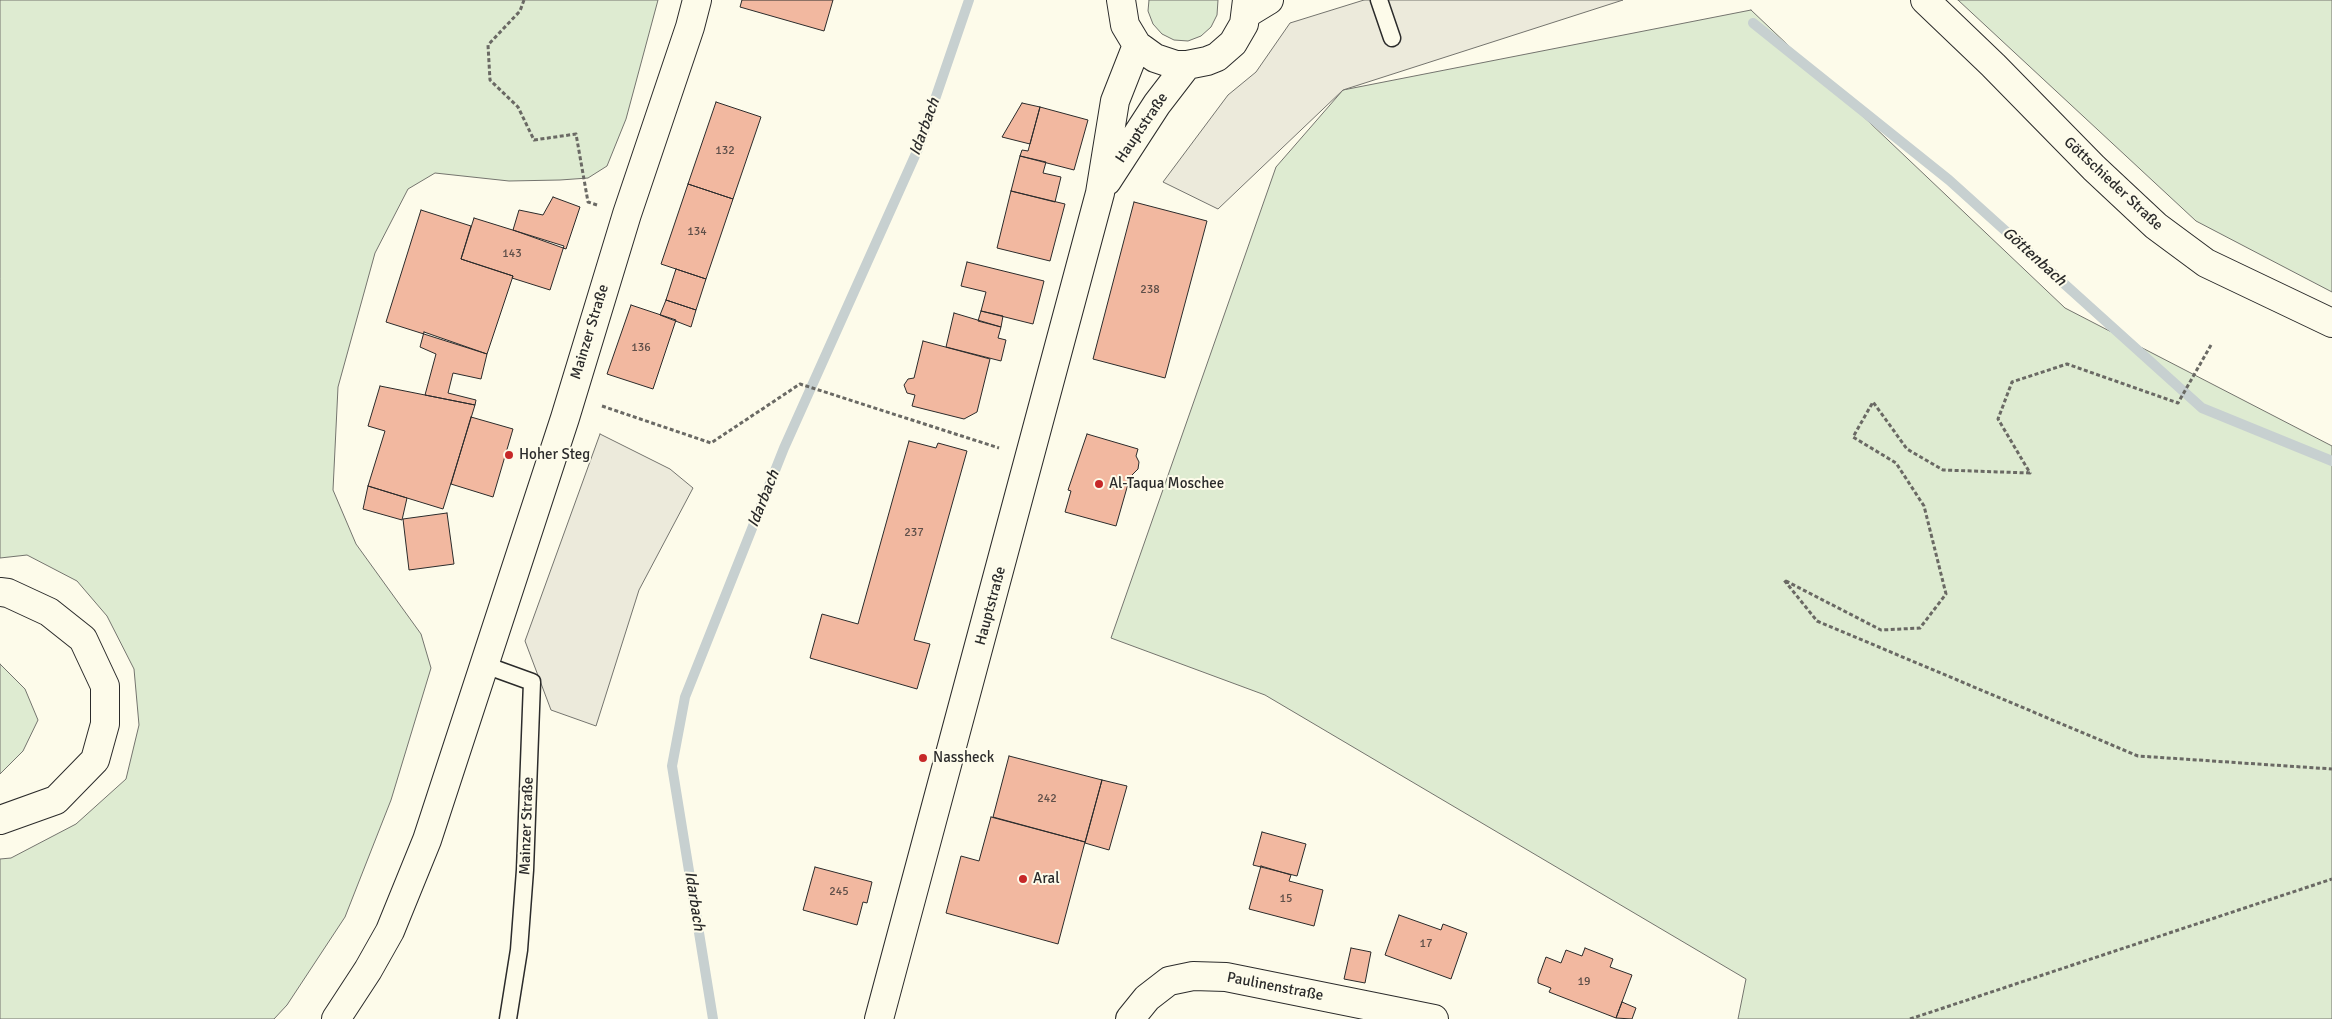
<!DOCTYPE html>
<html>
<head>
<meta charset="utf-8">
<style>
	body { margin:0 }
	canvas { display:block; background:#fdfbea }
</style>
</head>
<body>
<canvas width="2332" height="1019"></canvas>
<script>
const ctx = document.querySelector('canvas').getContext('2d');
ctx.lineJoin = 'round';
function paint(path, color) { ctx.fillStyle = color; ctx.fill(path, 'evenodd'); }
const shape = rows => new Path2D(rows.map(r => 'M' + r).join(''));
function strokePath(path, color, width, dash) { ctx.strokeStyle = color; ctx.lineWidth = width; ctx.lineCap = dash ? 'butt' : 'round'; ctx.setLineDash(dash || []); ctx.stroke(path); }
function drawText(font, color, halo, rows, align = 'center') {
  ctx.font = font + ' Signika,sans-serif'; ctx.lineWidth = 4; ctx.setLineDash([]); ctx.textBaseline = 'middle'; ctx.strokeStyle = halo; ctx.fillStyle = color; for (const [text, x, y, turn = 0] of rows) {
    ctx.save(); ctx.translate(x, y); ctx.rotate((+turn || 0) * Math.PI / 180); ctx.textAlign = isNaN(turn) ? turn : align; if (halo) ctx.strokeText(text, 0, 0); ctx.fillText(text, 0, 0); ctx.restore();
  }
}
const green = shape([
	[0,0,658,0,626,119,607,166,588,178,560,180,509,181,435,173,408,189,375,253,338,387,333,490,356,544,421,634,431,668,391,800,345,917,287,1005,274,1019,0,1019,0,859,11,858,76,824,126,779,139,725,134,669,107,616,77,581,27,555,0,558,0,0],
	[1149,0,1218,0,1217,15,1211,27,1201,36,1188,41,1174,40,1162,34,1153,24,1148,11,1149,0],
	[1958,0,2332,0,2332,292,2196,221,1958,0],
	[1751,10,2065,308,2332,446,2332,1019,1738,1019,1746,979,1265,695,1111,638,1276,167,1343,90,1751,10],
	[0,664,25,689,38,720,23,751,0,774,0,664]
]);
paint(green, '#deebd1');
strokePath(green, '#74746e', 1);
const parking = shape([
	[1364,0,1623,0,1343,90,1218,209,1163,182,1228,95,1256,72,1290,23,1364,0],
	[600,434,670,469,693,488,639,590,596,726,551,710,525,641,600,434]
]);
paint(parking, '#eceadb');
strokePath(parking, '#74746e', 1);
strokePath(shape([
	[1753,23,1949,180,2202,408,2332,461],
	[713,1019,672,766,685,697,784,448,918,149,969,0]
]), '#c7d0d0', 10);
const building = shape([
	[742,0,833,0,824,31,740,7,742,0],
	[716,102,761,117,733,199,688,184,716,102],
	[1022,103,1040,107,1030,144,1002,137,1022,103],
	[1040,107,1088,120,1074,170,1020,156,1022,150,1028,151,1040,107],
	[1020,156,1046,162,1043,173,1061,177,1055,202,1011,191,1020,156],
	[688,184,733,199,706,279,661,264,688,184],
	[1011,191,1065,204,1050,261,997,248,1011,191],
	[553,197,580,207,566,249,513,230,519,210,543,215,553,197],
	[1134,202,1207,221,1165,378,1093,359,1134,202],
	[421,210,471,226,461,259,513,276,487,354,386,322,421,210],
	[474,218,564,246,550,290,512,278,513,276,461,259,474,218],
	[967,262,1044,281,1033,324,981,311,986,292,961,286,967,262],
	[676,269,706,279,696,310,666,300,676,269],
	[666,300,696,310,691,327,660,315,666,300],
	[631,305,676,320,653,389,607,374,631,305],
	[981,311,1003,316,1001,327,978,321,981,311],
	[954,313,1001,327,998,338,1006,340,1001,361,946,347,954,313],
	[424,332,487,354,481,379,453,373,448,393,476,400,475,405,425,395,436,354,420,347,424,332],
	[923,341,990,359,977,412,964,419,912,406,915,395,907,393,904,385,908,379,914,378,923,341],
	[380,386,475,405,443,509,368,486,385,431,368,426,380,386],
	[471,417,513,429,493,497,451,484,471,417],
	[1087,434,1138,449,1136,456,1139,462,1138,469,1130,477,1116,526,1065,512,1071,491,1068,490,1087,434],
	[909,441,936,448,938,443,967,451,914,640,930,644,917,689,810,658,822,614,858,624,909,441],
	[368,486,407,498,402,520,363,509,368,486],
	[447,513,454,564,409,570,403,519,447,513],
	[1009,756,1102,780,1085,842,993,817,1009,756],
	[1102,780,1127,786,1109,850,1085,843,1102,780],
	[991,817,1085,842,1058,944,946,913,961,856,979,861,991,817],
	[1262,832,1306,844,1297,876,1253,865,1262,832],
	[1261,866,1291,875,1289,881,1323,890,1314,926,1249,909,1261,866],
	[815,867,872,882,867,903,863,902,857,925,803,910,815,867],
	[1399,915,1441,930,1443,924,1467,933,1451,979,1385,955,1399,915],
	[1351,948,1371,952,1365,983,1344,979,1351,948],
	[1585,948,1613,959,1610,967,1632,975,1616,1018,1549,992,1551,988,1538,983,1538,979,1546,957,1561,963,1566,950,1582,956,1585,948],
	[1622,1002,1636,1008,1632,1019,1616,1018,1622,1002]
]);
paint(building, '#f2b8a0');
strokePath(building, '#2b2b2b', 1);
const service = shape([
	[1379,0,1392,38],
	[485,665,532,682,525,870,519,950,508,1019]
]);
const minor = shape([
	[0,592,8,593,49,612,83,639,105,686,105,724,95,760,56,800,0,820],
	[1130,1019,1147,998,1169,981,1193,976,1226,977,1434,1019]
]);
const tertiary = shape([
	[1925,0,1993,65,2094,168,2156,226,2206,263,2332,323],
	[1246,14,1269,0]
]);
const primary = shape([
	[1121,0,1125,25,1137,45,1155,58,1176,65,1187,65,1207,61,1217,57,1233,43,1244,24,1247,0],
	[1107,181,1157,104,1187,65],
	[336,1019,368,970,390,931,427,840,565,418,627,214,690,27,697,0],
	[879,1019,1100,193,1115,101,1137,45]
]);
strokePath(service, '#2b2b2b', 19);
strokePath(minor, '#2b2b2b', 30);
strokePath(tertiary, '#2b2b2b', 30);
strokePath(primary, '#2b2b2b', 30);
strokePath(shape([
	[524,0,520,11,488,45,490,80,518,107,534,140,576,134,588,202,597,205],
	[2211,345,2178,403,2067,364,2012,382,1998,419,2030,473,1943,470,1907,449,1873,402,1853,437,1896,463,1924,506,1946,594,1920,628,1881,630,1784,580,1817,621,2138,756,2332,769],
	[602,406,711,443,800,384,999,448],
	[1910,1019,2332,879]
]), '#6a6964', 3, [4, 2.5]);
strokePath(service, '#fdfbea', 16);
strokePath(minor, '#fdfbea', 28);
strokePath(tertiary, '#fdfbea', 28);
strokePath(primary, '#fdfbea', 28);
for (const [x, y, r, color] of [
	[509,455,5,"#c62828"],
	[1099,484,5,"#c62828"],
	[923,758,5,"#c62828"],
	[1023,879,5,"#c62828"]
]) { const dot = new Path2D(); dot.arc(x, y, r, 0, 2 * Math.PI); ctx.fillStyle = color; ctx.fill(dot); strokePath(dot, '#fdfbea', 2); }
drawText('12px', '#5d4e48', null, [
	["132",725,151],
	["134",697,232],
	["143",512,254],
	["238",1150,290],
	["136",641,348],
	["237",914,533],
	["242",1047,799],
	["245",839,892],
	["15",1286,899],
	["17",1426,944],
	["19",1584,982]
]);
drawText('15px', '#2b2b2b', '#fdfbea', [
	["Hauptstraße",1142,128,-56],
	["Göttschieder Straße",2113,184,43],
	["Mainzer Straße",590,332,-73],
	["Hauptstraße",991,606,-75],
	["Mainzer Straße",527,826,-88],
	["Paulinenstraße",1275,987,11]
]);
drawText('15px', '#2b2b2b', '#fdfbea', [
	["Hoher Steg",519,455],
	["Al-Taqua Moschee",1109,484],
	["Nassheck",933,758],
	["Aral",1033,879]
], 'left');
drawText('italic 16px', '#2b2b2b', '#fdfbea', [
	["Idarbach",925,127,-70],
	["Göttenbach",2034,257,42],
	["Idarbach",764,499,-68],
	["Idarbach",694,901,81]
]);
</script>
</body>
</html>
